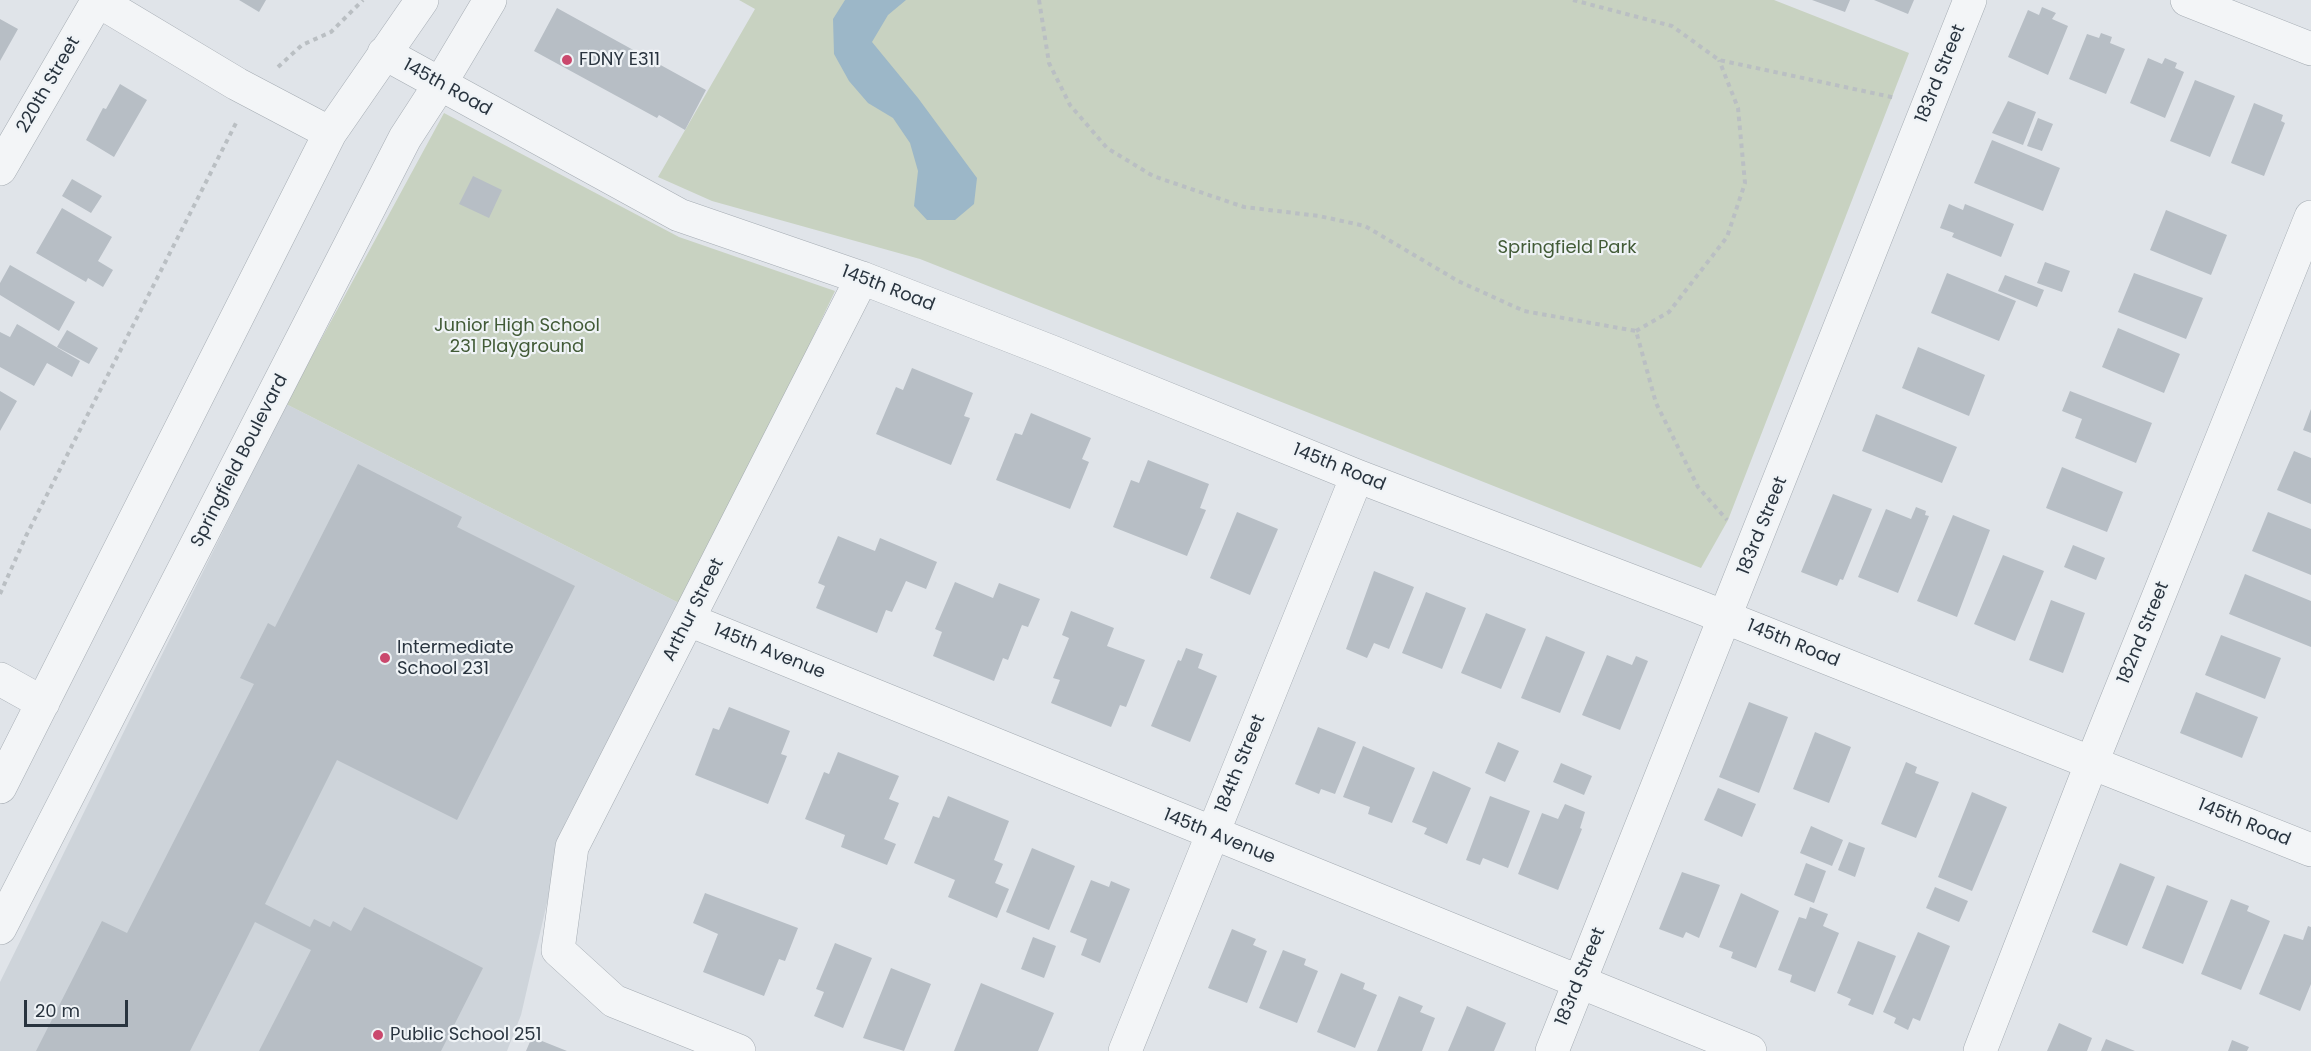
<!DOCTYPE html>
<html>
<head>
<meta charset="utf-8">
<style>
	body { margin:0 }
	#map { position:relative; width:2311px; height:1051px; overflow:hidden; background:#e0e4e9; font-family:Poppins,sans-serif }
	canvas { display:block }
	.scale { position:absolute; left:24px; top:1000px; width:104px; height:27px; box-sizing:border-box; border:3px solid #29343f; border-top:0; padding-left:8px; font-size:18px; line-height:21px; white-space:nowrap; color:#29343f; -webkit-text-stroke:4px #eff3f6; paint-order:stroke }
</style>
</head>
<body>
<div id="map">
<canvas width="2311" height="1051"></canvas>
<div class="scale">20 m</div>
</div>
<script>
const ctx = document.querySelector('canvas').getContext('2d');
ctx.lineJoin = 'round';
function paint(path, color) { ctx.fillStyle = color; ctx.fill(path, 'evenodd'); }
const shape = rows => new Path2D(rows.map(r => 'M' + r).join(''));
function strokePath(path, color, width, dash) { ctx.strokeStyle = color; ctx.lineWidth = width; ctx.lineCap = dash ? 'butt' : 'round'; ctx.setLineDash(dash || []); ctx.stroke(path); }
function drawText(font, color, halo, rows, align = 'center') {
  ctx.font = font + ' Poppins,sans-serif'; ctx.lineWidth = 4.5; ctx.setLineDash([]); ctx.textBaseline = 'middle'; ctx.strokeStyle = halo; ctx.fillStyle = color; for (const [text, x, y, turn = 0] of rows) {
    ctx.save(); ctx.translate(x, y); ctx.rotate((+turn || 0) * Math.PI / 180); ctx.textAlign = isNaN(turn) ? turn : align; if (halo) ctx.strokeText(text, 0, 0); ctx.fillText(text, 0, 0); ctx.restore();
  }
}
paint(shape([
	[286,404,685,606,566,821,521,1015,507,1051,0,1051,0,982]
]), '#ced4da');
paint(shape([
	[739,0,1774,0,1909,53,1728,520,1701,568,920,259,712,201,658,177,755,9],
	[444,113,679,237,835,291,685,606,286,404]
]), '#c8d2c1');
paint(shape([
	[845,0,906,0,888,15,872,42,918,98,977,178,974,204,955,220,927,220,914,206,918,171,910,143,893,118,868,103,849,81,834,54,833,19]
]), '#9cb7c8');
paint(shape([
	[239,0,266,0,259,12],
	[1812,0,1850,0,1845,12],
	[1874,0,1914,0,1908,14],
	[2042,7,2056,13,2052,19,2068,26,2048,75,2008,57,2028,10,2039,15],
	[557,8,706,90,685,130,659,115,657,118,534,51],
	[0,19,18,29,0,61],
	[2101,33,2112,37,2110,43,2125,49,2106,94,2069,79,2087,34,2099,38],
	[2148,58,2162,64,2165,58,2177,63,2175,68,2184,72,2165,118,2130,103],
	[2195,80,2235,96,2210,157,2170,141],
	[120,84,147,100,114,157,86,140,103,108,106,109],
	[2008,101,2036,112,2023,145,1992,133],
	[2254,103,2283,115,2281,121,2285,123,2264,176,2231,163],
	[2038,118,2053,124,2042,151,2027,146],
	[1992,140,2060,168,2043,211,1974,183],
	[473,176,502,190,489,218,459,204],
	[72,179,102,196,91,213,62,196],
	[1949,204,1963,210,1965,204,2014,224,2001,257,1952,237,1954,233,1940,228],
	[62,208,112,237,98,261,113,270,103,287,88,278,86,282,36,253],
	[2166,210,2227,235,2211,275,2150,250],
	[2045,262,2070,271,2062,292,2037,283],
	[10,265,75,302,59,331,0,295,0,283],
	[1947,273,2016,301,1999,341,1931,313],
	[2134,273,2203,298,2186,339,2118,312],
	[2005,275,2044,290,2037,307,1998,291],
	[17,324,80,361,72,377,47,363,34,386,0,367,0,332,10,337],
	[2118,328,2180,354,2164,393,2102,367],
	[67,330,98,348,89,364,57,347],
	[1918,347,1985,375,1969,416,1902,388],
	[912,368,973,393,964,416,970,418,951,465,876,434,896,387,903,390],
	[0,391,17,401,0,431],
	[2070,391,2152,423,2136,463,2075,438,2082,419,2062,411],
	[2311,409,2311,433,2303,430],
	[1031,413,1091,438,1082,459,1089,462,1070,509,996,480,1015,433,1022,435],
	[1876,414,1957,447,1942,483,1862,451],
	[2294,451,2311,458,2311,504,2277,490],
	[1148,460,1209,484,1200,508,1206,510,1187,556,1113,527,1131,480,1139,483],
	[358,464,462,517,457,527,575,586,457,820,337,760,265,904,310,927,314,919,330,927,333,921,351,931,364,907,483,968,441,1051,259,1051,311,950,255,922,190,1051,36,1051,102,921,127,933,254,684,240,678,268,623,275,627],
	[2062,467,2123,492,2107,532,2046,508],
	[1833,494,1872,509,1843,580,1840,579,1837,586,1801,572],
	[1916,507,1926,511,1925,515,1929,516,1898,593,1858,577,1886,509,1911,519],
	[1237,512,1278,529,1250,595,1210,578],
	[2268,512,2311,529,2311,575,2252,551],
	[1953,515,1990,530,1957,617,1917,601],
	[838,536,875,551,880,538,937,562,926,589,906,581,892,612,886,610,877,633,816,608,825,586,818,583],
	[2073,545,2105,558,2096,580,2064,567],
	[2003,555,2044,571,2015,641,1974,624],
	[1374,571,1414,587,1389,649,1374,643,1367,658,1346,649],
	[2245,574,2311,601,2311,647,2229,614],
	[955,582,993,598,999,583,1040,599,1028,627,1022,625,1008,660,1003,658,994,681,933,656,942,632,935,629],
	[1426,592,1466,608,1442,669,1402,653],
	[2051,600,2085,613,2063,673,2029,660],
	[1071,611,1114,628,1107,646,1145,660,1126,707,1120,705,1111,727,1051,703,1060,680,1053,678,1069,638,1062,635],
	[1486,613,1526,629,1501,689,1461,673],
	[2221,635,2281,658,2265,699,2205,675],
	[1546,636,1585,652,1560,713,1521,698],
	[1186,648,1203,654,1198,668,1217,676,1190,742,1151,726,1178,660,1181,661],
	[1607,655,1632,665,1636,656,1648,661,1620,730,1582,715],
	[2196,692,2258,717,2242,758,2180,733],
	[1749,702,1788,717,1759,793,1719,777],
	[729,707,790,731,781,754,787,756,768,804,695,775,713,728,719,730],
	[1318,727,1356,742,1335,794,1321,789,1319,794,1295,784],
	[1815,732,1851,747,1829,803,1793,789],
	[1498,742,1519,751,1505,782,1485,773],
	[1363,746,1415,768,1392,823,1368,814,1370,807,1343,797],
	[838,752,899,776,889,799,899,803,884,839,896,844,887,865,841,847,845,835,805,819,824,772,829,774],
	[1906,762,1917,767,1915,773,1939,782,1916,838,1881,824],
	[1561,763,1592,776,1584,795,1553,782],
	[1433,771,1471,788,1447,844,1424,834,1427,828,1412,822],
	[1718,788,1756,804,1742,837,1704,820],
	[1972,792,2007,807,1972,891,1938,877],
	[948,796,1009,821,994,860,1003,864,995,883,1009,889,997,918,948,897,955,880,914,863,933,816,939,818],
	[1490,796,1530,811,1508,868,1483,858,1480,865,1466,860],
	[1565,804,1585,812,1580,828,1582,829,1558,890,1518,874,1542,813,1558,819],
	[1811,826,1843,840,1832,866,1800,853],
	[1849,842,1865,848,1855,877,1838,870],
	[1032,848,1075,866,1049,930,1006,912],
	[1806,863,1826,871,1814,903,1794,895],
	[2120,863,2155,877,2127,946,2092,932],
	[1682,872,1720,885,1699,938,1686,932,1683,938,1659,929],
	[1091,880,1109,887,1111,881,1130,889,1100,963,1081,955,1087,939,1070,932],
	[2167,885,2208,901,2183,964,2142,948],
	[1935,887,1968,901,1959,922,1926,908],
	[705,893,798,928,785,961,779,959,764,996,703,972,718,934,693,923],
	[1741,893,1779,911,1756,968,1731,958,1733,952,1719,947],
	[2231,899,2249,906,2247,911,2270,921,2241,990,2201,974],
	[1810,907,1828,914,1823,926,1839,933,1815,992,1790,982,1792,975,1778,970,1799,917,1806,919],
	[2308,926,2311,927,2311,984,2300,1011,2259,994,2284,934,2303,940],
	[1232,929,1256,939,1253,945,1267,951,1247,1003,1208,988],
	[1918,932,1950,946,1920,1021,1913,1018,1908,1030,1894,1023,1896,1018,1883,1012],
	[1033,937,1056,946,1044,978,1021,969],
	[1858,941,1896,956,1873,1015,1848,1005,1851,999,1837,993],
	[835,943,872,958,843,1028,814,1016,824,992,816,989],
	[1283,950,1306,959,1304,965,1318,971,1297,1023,1259,1008],
	[891,968,931,984,904,1051,863,1038],
	[1341,973,1365,983,1363,989,1377,995,1355,1048,1317,1032],
	[981,983,1054,1013,1038,1051,954,1051],
	[1399,996,1423,1006,1420,1012,1435,1018,1422,1051,1377,1051],
	[1467,1006,1506,1023,1494,1051,1448,1051],
	[2059,1023,2092,1038,2087,1051,2047,1051],
	[532,1037,567,1051,526,1051],
	[2106,1039,2135,1051,2101,1051],
	[2232,1040,2249,1047,2247,1051,2228,1051]
]), '#b7bec5');
const minor = shape([
	[97,0,237,84,330,133],
	[2187,0,2311,49],
	[384,53,679,215,862,278,1052,352,1357,476,1694,605,2311,850],
	[0,169,98,0],
	[689,620,1750,1051],
	[0,679,43,703],
	[0,787,330,133,422,0],
	[0,928,405,138,440,84,490,0],
	[739,1051,614,1001,558,950,572,847,862,278],
	[1125,1051,1357,476],
	[1552,1051,1970,0],
	[1980,1051,2092,762,2311,217]
]);
strokePath(minor, '#a5acb3', 34);
strokePath(shape([
	[1039,0,1049,63,1070,105,1107,148,1153,176,1244,207,1319,216,1365,226,1458,281,1524,311,1636,331,1656,403,1698,487,1727,520],
	[1573,0,1672,26,1719,60,1896,98],
	[278,67,302,45,331,32,363,0],
	[1636,331,1669,312,1727,237,1745,183,1738,108,1719,60],
	[0,594,26,536,236,123]
]), '#babfc3', 4, [4.5, 4.5]);
strokePath(minor, '#f3f5f7', 33);
for (const [x, y, r, color] of [
	[567,60,6,"#ca486d"],
	[385,658,6,"#ca486d"],
	[378,1035,6,"#ca486d"]
]) { const dot = new Path2D(); dot.arc(x, y, r, 0, 2 * Math.PI); ctx.fillStyle = color; ctx.fill(dot); strokePath(dot, '#eff3f6', 2); }
drawText('18px', '#29343f', '#eff3f6', [
	["FDNY E311",579,60],
	["Intermediate",397,648],
	["School 231",397,669],
	["Public School 251",390,1035]
], 'left');
drawText('18px', '#29343f', '#eff3f6', [
	["183rd Street",1941,74,-68],
	["220th Street",49,85,-60],
	["145th Road",447,88,29],
	["145th Road",888,289,21],
	["Springfield Boulevard",240,461,-63],
	["145th Road",1339,468,22],
	["183rd Street",1763,526,-68],
	["Arthur Street",694,610,-63],
	["182nd Street",2144,633,-68],
	["145th Road",1793,644,22],
	["145th Avenue",769,652,22],
	["184th Street",1241,764,-68],
	["145th Road",2244,823,22],
	["145th Avenue",1219,837,22],
	["183rd Street",1581,977,-68]
]);
drawText('18px', '#425b37', '#eff3f6', [
	["Springfield Park",1567,248],
	["Junior High School",517,326],
	["231 Playground",517,347]
]);
</script>
</body>
</html>
